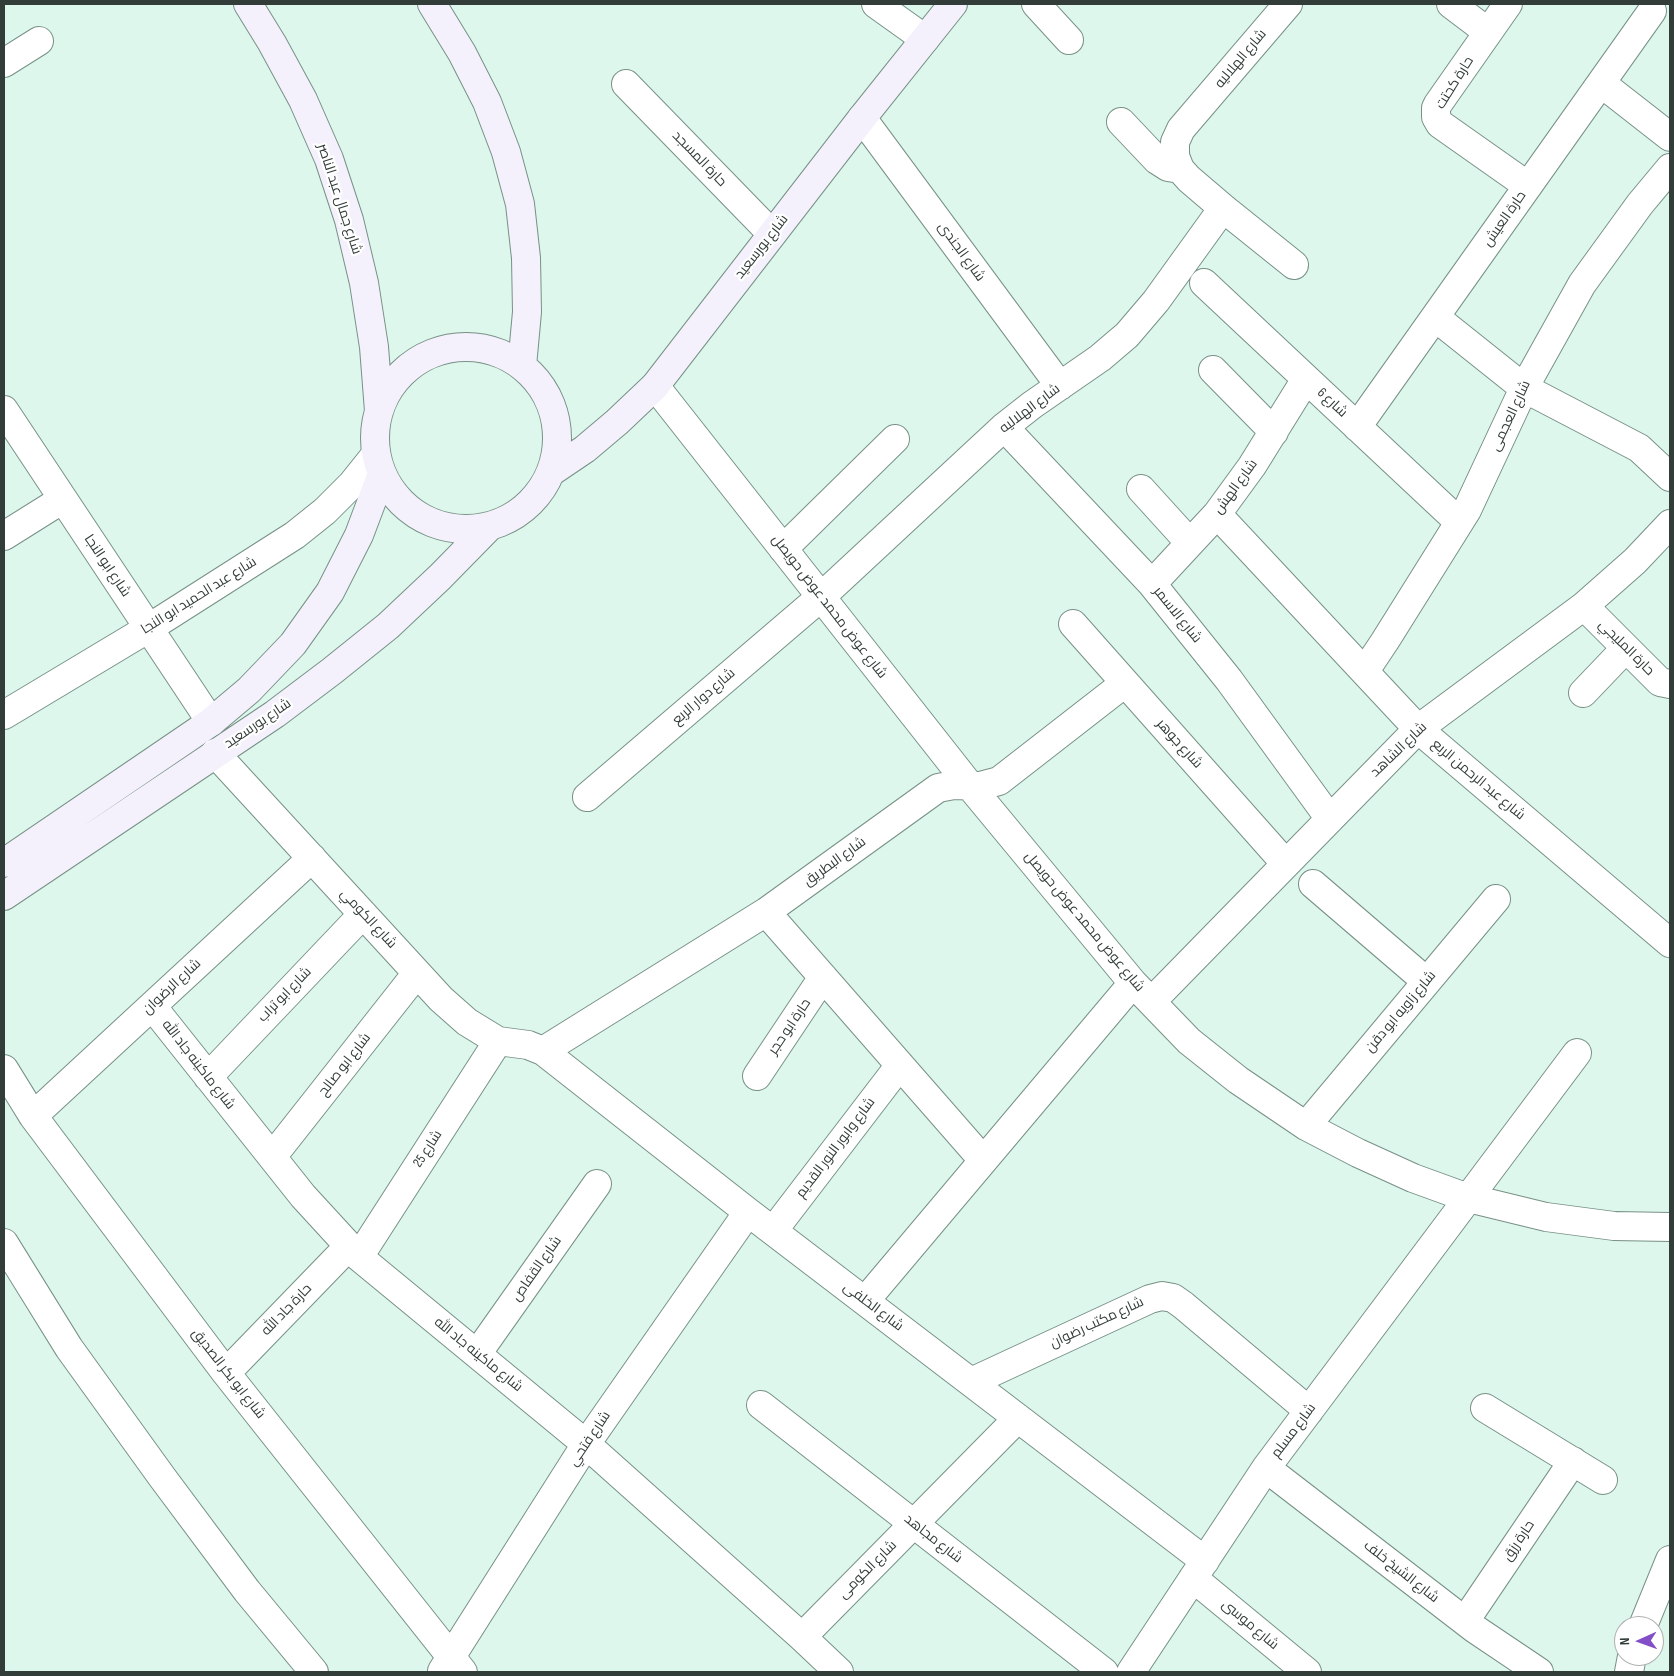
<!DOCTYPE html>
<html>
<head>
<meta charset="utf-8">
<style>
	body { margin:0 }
	#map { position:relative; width:1674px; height:1676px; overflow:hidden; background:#ddf7ec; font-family:"Sofia Sans Condensed",sans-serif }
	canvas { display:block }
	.frame { position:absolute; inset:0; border:5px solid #323c38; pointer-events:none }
	.north { position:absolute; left:1614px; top:1616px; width:50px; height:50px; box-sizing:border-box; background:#fff; border:1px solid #adb1af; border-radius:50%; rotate:268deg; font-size:14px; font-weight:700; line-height:20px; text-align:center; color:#323c38 }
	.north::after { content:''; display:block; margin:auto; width:18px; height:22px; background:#824fc7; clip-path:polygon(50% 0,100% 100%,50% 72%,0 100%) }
</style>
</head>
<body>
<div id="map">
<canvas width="1674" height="1676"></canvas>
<div class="frame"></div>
<div class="north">N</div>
</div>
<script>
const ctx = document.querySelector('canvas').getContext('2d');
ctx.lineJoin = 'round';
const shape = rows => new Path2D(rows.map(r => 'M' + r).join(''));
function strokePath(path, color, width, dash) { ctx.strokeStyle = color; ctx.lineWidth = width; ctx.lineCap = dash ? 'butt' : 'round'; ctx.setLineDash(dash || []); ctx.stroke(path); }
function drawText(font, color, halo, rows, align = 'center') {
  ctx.font = font + ' "Sofia Sans Condensed",Cairo,sans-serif'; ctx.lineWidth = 4.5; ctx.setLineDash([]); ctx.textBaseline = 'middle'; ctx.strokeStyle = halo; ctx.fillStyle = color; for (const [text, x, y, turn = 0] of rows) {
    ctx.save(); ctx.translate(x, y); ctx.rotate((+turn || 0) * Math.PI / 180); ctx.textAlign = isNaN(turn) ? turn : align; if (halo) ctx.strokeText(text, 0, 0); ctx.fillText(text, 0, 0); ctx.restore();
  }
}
const street = shape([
	[876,4,925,39],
	[1036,4,1069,40],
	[1288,4,1181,129,1175,142,1175,156,1180,169,1189,179,1223,208,1294,265],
	[1451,4,1488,32],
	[1508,4,1438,104,1436,108,1436,117,1440,124,1528,186],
	[4,63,39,41],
	[1601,83,1670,137],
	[626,84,772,234],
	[862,118,1060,386],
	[1121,122,1157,160,1168,167,1180,169],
	[1204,283,1459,522],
	[1435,317,1524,388,1639,448,1670,477],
	[1213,370,1274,432],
	[655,386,970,786,1133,983,1189,1041,1238,1080,1306,1126,1358,1153,1413,1178,1468,1198,1546,1217,1614,1226,1670,1227],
	[4,410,211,722],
	[1004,427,1152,584,1229,680,1330,819],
	[1357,427,1652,11],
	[1141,489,1190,543],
	[1217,514,1418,729,1670,943],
	[4,536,63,499],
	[783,549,895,439],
	[1152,584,1217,514,1252,466,1306,379],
	[1584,606,1660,682,1670,684],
	[1073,624,1286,864],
	[1365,671,1385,641,1467,510,1524,388,1582,284,1640,204,1670,168],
	[1583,693,1626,648],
	[4,715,149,628,295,535,325,511,352,484,376,454],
	[215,753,441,999,467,1022,498,1041,528,1045,543,1051,748,1212,1205,1561],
	[587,797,822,596,1004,427,1032,405,1100,358,1127,335,1156,301,1223,208],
	[1313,884,1426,981],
	[766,912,983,1160],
	[1152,1001,1418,729,1584,606,1635,561,1670,524],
	[152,1006,303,1196,359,1257,586,1444,802,1637,839,1672],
	[543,1051,766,912,938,788,954,785,980,786,999,781,1125,683],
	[4,1069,33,1116,226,1373,463,1672],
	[757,1076,823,977],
	[208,1077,363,914],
	[33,1116,312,858],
	[1306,1126,1496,899],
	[272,1157,417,973],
	[773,1231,900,1065],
	[4,1243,69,1348,162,1477,247,1591,314,1672],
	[359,1257,498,1041],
	[865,1301,1133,983],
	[477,1354,597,1184],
	[226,1373,349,1246],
	[971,1382,1150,1299,1162,1296,1173,1298,1183,1305,1309,1411],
	[761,1405,1104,1672],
	[1485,1408,1603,1480],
	[1266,1468,1475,1629,1539,1672],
	[1193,1578,1307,1672],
	[1465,1621,1573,1461],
	[1643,1626,1670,1560],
	[802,1637,1018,1418],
	[442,1671,586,1444,748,1212],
	[1131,1672,1266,1468,1577,1053],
	[1629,1672,1632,1656]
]);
const secondary = shape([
	[248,4,272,43,303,100,329,159,349,220,364,283,374,347,379,411],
	[432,4,462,53,487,102,506,152,520,204,526,258,527,312,522,366],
	'375 438a91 91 0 1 1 182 0a91 91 0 1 1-182 0Z',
	[551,472,585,449,617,422,655,386,862,118,953,4],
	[4,863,211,722,249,690,293,644,330,592,359,535,382,474],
	[4,896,275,714,332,671,388,626,440,577,490,526]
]);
strokePath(street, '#789186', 30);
strokePath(secondary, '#789186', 30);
strokePath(street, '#fff', 28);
strokePath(secondary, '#f4f1fc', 28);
drawText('14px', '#323c38', '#fff', [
	["شارع الهلاليه",1241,59,-50],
	["حارة كحتت",1455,83,-58],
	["حارة المسجد",699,159,46],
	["شارع جمال عبد الناصر",339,199,72],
	["حارة العيش",1505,219,-55],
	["شارع بورسعيد",762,247,-52],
	["شارع الجندى",961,252,54],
	["شارع 6",1332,403,43],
	["شارع الهلاليه",1030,409,-37],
	["شارع العجمى",1511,416,-65],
	["شارع الهش",1236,487,-54],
	["شارع ابو النجا",107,566,56],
	["شارع عبد الحميد ابو النجا",199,596,-32],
	["شارع عوض محمد عوض حويصل",829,607,52],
	["شارع الاسمر",1177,615,51],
	["حارة المليجي",1626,648,45],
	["شارع دوار الربع",704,697,-41],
	["شارع بورسعيد",258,724,-34],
	["شارع جوهر",1179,744,48],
	["شارع الشاهد",1399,750,-44],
	["شارع عبد الرحمن الربع",1478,780,40],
	["شارع البطريق",835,862,-36],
	["شارع الكومي",368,919,47],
	["شارع عوض محمد عوض حويصل",1084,922,50],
	["شارع الرضوان",172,987,-43],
	["شارع ابو تراب",285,995,-46],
	["شارع زاويه ابو دقن",1401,1012,-50],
	["حارة ابو حجر",790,1027,-56],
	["شارع ماكينه جاد الله",198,1065,52],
	["شارع ابو صالح",345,1065,-52],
	["شارع وابور النور القديم",836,1148,-53],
	["شارع 25",428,1149,-57],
	["شارع القفاص",537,1269,-55],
	["شارع الخلفى",873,1307,37],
	["حارة جاد الله",287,1310,-46],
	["شارع مكتب رضوان",1097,1323,-25],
	["شارع ماكينه جاد الله",478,1355,39],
	["شارع ابو بكر الصديق",228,1374,52],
	["شارع مسلم",1294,1431,-53],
	["شارع فتحي",590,1439,-56],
	["شارع مجاهد",933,1539,38],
	["حارة رزق",1519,1541,-56],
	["شارع الكومى",868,1570,-45],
	["شارع الشيخ خلف",1401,1572,38],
	["شارع موسى",1250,1625,40]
]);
</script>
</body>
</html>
